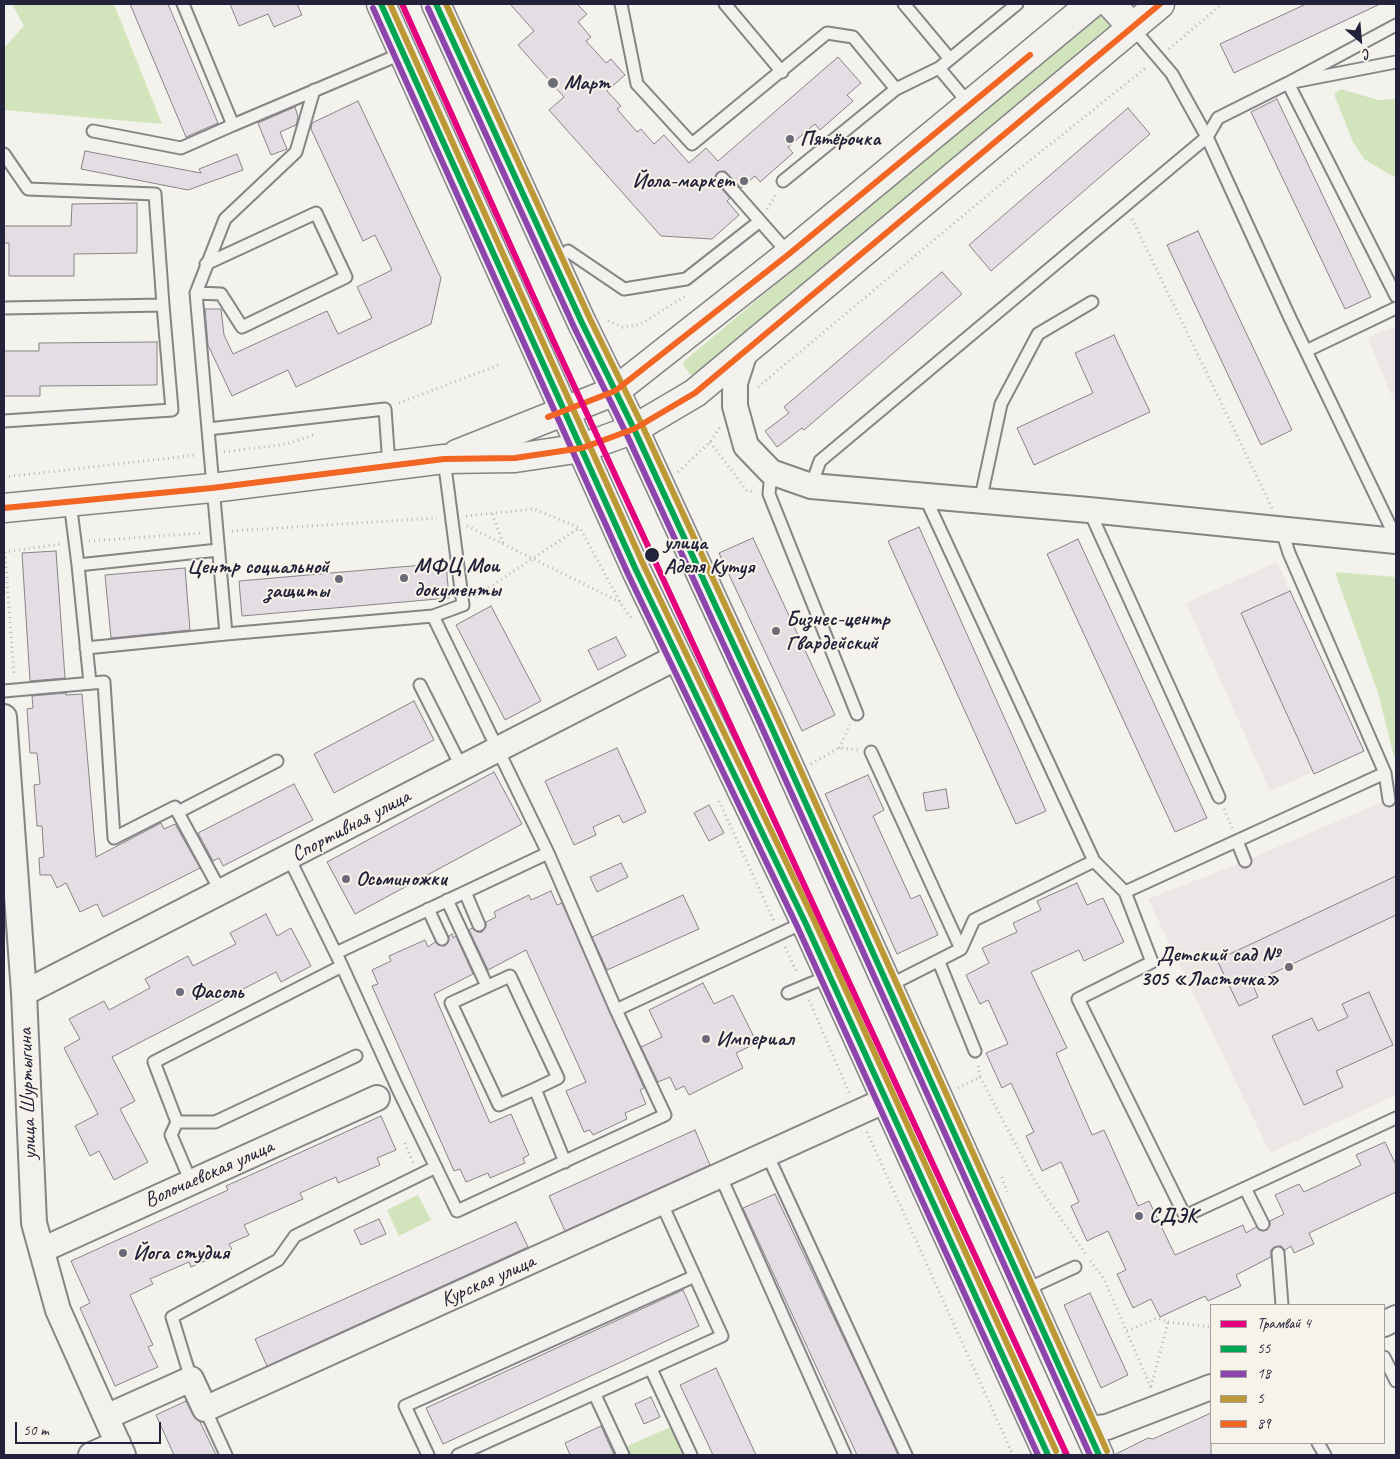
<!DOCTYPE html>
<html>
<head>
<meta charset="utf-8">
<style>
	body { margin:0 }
	#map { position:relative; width:1400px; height:1459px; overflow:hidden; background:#f4f2ec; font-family:Caveat,sans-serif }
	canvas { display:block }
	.frame { position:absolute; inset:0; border:5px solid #22223b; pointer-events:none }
	.legend { position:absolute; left:1210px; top:1304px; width:175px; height:140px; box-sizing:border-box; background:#f7f3e8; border:1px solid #a29fa3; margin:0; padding:6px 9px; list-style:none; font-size:15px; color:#22223b }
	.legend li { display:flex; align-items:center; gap:10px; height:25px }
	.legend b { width:25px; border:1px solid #a29fa3 }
	.north { position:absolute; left:1335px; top:15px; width:50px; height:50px; -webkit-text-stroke:4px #f7f3e8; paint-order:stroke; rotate:153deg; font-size:14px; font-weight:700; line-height:20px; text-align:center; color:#22223b }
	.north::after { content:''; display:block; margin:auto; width:18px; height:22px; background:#22223b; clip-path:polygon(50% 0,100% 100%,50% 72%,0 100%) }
	.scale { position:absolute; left:15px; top:1422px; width:146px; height:22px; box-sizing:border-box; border:2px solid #22223b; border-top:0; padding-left:6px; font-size:15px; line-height:18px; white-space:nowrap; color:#22223b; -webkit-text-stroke:4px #f7f3e8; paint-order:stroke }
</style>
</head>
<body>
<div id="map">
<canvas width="1400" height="1459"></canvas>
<div class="frame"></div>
<ul class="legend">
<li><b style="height:6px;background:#e5007d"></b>Трамвай 4</li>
<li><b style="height:6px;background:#00a651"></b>55</li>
<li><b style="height:6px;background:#8e44ad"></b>18</li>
<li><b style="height:6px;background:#bd9935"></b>5</li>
<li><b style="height:6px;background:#f26522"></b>89</li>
</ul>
<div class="north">С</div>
<div class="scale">50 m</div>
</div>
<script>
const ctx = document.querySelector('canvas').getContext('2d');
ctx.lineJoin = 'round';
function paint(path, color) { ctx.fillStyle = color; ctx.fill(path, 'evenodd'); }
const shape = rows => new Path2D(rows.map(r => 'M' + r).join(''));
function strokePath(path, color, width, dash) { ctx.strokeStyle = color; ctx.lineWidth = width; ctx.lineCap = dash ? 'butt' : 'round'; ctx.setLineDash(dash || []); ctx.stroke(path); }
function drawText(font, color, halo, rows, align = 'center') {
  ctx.font = font + ' Caveat,sans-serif'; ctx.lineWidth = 4; ctx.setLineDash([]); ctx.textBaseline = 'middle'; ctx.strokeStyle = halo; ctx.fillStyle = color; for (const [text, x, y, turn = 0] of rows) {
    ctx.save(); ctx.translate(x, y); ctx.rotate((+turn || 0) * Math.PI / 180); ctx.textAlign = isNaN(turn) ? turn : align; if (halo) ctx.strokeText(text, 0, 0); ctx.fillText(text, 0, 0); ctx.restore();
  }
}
paint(shape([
	[1396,326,1396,406,1368,338],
	[1277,562,1361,750,1270,791,1186,603],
	[1396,796,1396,1095,1270,1153,1148,899,1245,861]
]), '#ece6e7');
paint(shape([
	[12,4,114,4,162,124,4,110,4,48,24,26],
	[1101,11,1115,26,741,339,691,376,682,363],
	[1341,89,1378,100,1396,99,1396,178,1364,159,1353,142,1334,94],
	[1335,572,1396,577,1396,755,1394,757,1379,696],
	[418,1195,431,1220,399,1236,387,1210],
	[671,1427,684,1455,631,1455,627,1446]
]), '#d2e4bb');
const building = shape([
	[130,4,168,4,218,123,186,137,130,4],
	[230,4,297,4,302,15,274,27,268,14,239,26,230,4],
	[510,4,577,4,587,14,578,22,591,37,586,41,606,63,611,59,625,75,607,91,621,106,617,109,637,132,641,129,654,144,664,135,689,163,706,148,718,161,838,57,861,83,847,95,853,101,820,130,815,124,788,147,793,153,760,182,755,176,741,188,725,171,717,173,716,183,730,198,727,201,739,215,712,239,661,236,549,110,564,97,518,45,534,31,510,4],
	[1306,4,1380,4,1234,73,1220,44,1306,4],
	[1277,99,1371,297,1345,309,1251,112,1277,99],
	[358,101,441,278,431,324,296,387,288,370,232,396,208,345,205,309,221,309,224,335,233,354,327,311,338,334,372,318,357,287,392,270,375,235,363,241,311,129,312,123,358,101],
	[295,107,298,117,296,125,280,132,287,149,271,155,258,123,295,107],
	[1128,108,1150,134,991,271,969,245,1128,108],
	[85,151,201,173,199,169,237,154,243,170,188,190,81,169,85,151],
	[137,203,137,253,74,254,74,276,9,276,9,243,4,243,4,226,71,226,72,204,137,203],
	[1198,231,1292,430,1261,445,1167,245,1198,231],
	[942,272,962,294,804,430,802,428,777,447,765,431,789,413,784,407,942,272],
	[1114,335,1150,412,1034,465,1017,428,1093,393,1075,353,1114,335],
	[157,342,157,385,40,386,40,396,4,396,4,351,39,351,39,343,157,342],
	[919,527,1046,811,1016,824,888,541,919,527],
	[753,538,835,715,802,731,719,553,753,538],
	[1078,539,1207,818,1175,832,1047,554,1078,539],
	[56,551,65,678,30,681,22,553,56,551],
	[446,563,449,598,242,616,239,581,446,563],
	[185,568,190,630,111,638,105,575,185,568],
	[1290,591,1364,751,1314,774,1241,613,1290,591],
	[491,606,541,701,505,720,456,625,491,606],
	[616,637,626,656,598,670,588,650,616,637],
	[66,693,66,695,82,694,96,857,161,823,164,829,175,824,200,868,103,917,97,904,80,912,66,883,57,888,51,875,40,875,39,858,44,857,42,826,37,826,34,785,40,784,37,753,30,753,27,709,33,708,32,696,66,693],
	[414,701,434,740,334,793,314,754,414,701],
	[617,748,646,812,623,823,619,815,593,827,596,835,574,845,545,781,617,748],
	[494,772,522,824,355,914,327,862,494,772],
	[868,775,884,810,873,816,911,899,920,895,938,935,897,954,825,794,868,775],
	[294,784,313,820,223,866,219,858,213,861,198,833,294,784],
	[946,789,949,808,926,811,923,793,946,789],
	[709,805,724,833,709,841,694,813,709,805],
	[621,863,628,877,597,892,590,877,621,863],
	[1396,876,1396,915,1252,983,1258,997,1239,1006,1217,960,1396,876],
	[1077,883,1087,905,1103,898,1124,942,1084,961,1079,950,1031,972,1067,1048,1056,1053,1092,1135,1104,1130,1138,1206,1149,1201,1175,1255,1243,1225,1246,1233,1256,1227,1262,1231,1267,1230,1270,1225,1270,1221,1284,1214,1275,1195,1299,1184,1304,1192,1361,1165,1356,1155,1385,1142,1396,1165,1396,1192,1309,1233,1314,1244,1294,1253,1291,1246,1285,1250,1281,1246,1274,1247,1271,1250,1271,1257,1236,1275,1241,1286,1208,1301,1205,1296,1160,1317,1151,1299,1133,1308,1117,1274,1126,1270,1108,1231,1087,1241,1071,1206,1079,1202,1061,1162,1042,1171,1026,1136,1034,1132,1011,1083,1002,1088,986,1053,1008,1044,988,1000,980,1004,966,975,989,963,982,948,1017,932,1013,923,1041,910,1037,901,1077,883],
	[551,891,557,905,562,903,644,1088,640,1090,646,1104,625,1113,627,1119,593,1135,590,1130,584,1132,566,1091,586,1082,526,950,488,970,469,930,472,928,478,932,482,932,486,926,486,922,496,917,494,912,529,895,531,900,551,891],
	[683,895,699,929,607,970,592,937,683,895],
	[266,914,277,936,291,928,311,966,281,982,276,972,112,1057,135,1101,120,1109,148,1162,114,1180,99,1151,90,1156,75,1126,98,1114,64,1048,80,1039,69,1019,104,1001,109,1010,150,988,145,979,188,956,193,966,236,944,230,933,266,914],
	[452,934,453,938,456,936,473,974,434,994,490,1123,511,1114,529,1155,523,1158,525,1163,490,1178,488,1173,466,1182,460,1169,454,1171,372,986,378,984,372,970,391,961,389,956,425,940,428,947,435,942,438,945,445,946,448,943,449,936,452,934],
	[703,983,714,1004,733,995,757,1043,736,1053,743,1068,689,1095,684,1086,676,1090,670,1077,658,1082,641,1047,662,1037,649,1010,703,983],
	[1369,992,1393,1045,1336,1071,1343,1087,1304,1105,1272,1036,1312,1018,1318,1031,1348,1017,1342,1004,1369,992],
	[381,1116,396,1150,377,1158,380,1165,338,1183,336,1177,300,1193,303,1199,244,1225,249,1235,229,1244,232,1249,191,1267,189,1262,150,1279,153,1284,130,1295,153,1345,148,1347,158,1367,115,1386,80,1308,90,1303,71,1261,228,1190,226,1186,381,1116],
	[695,1130,710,1165,565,1231,549,1196,695,1130],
	[775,1194,865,1383,898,1455,857,1455,743,1208,775,1194],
	[379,1219,386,1234,361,1245,354,1230,379,1219],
	[516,1222,528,1247,267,1366,255,1339,516,1222],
	[683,1290,699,1326,443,1444,426,1408,683,1290],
	[1090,1293,1128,1375,1101,1388,1064,1305,1090,1293],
	[716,1368,756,1455,713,1455,691,1408,680,1385,716,1368],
	[651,1397,660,1417,644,1424,635,1404,651,1397],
	[186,1401,193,1415,200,1422,216,1455,174,1455,156,1415,186,1401],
	[1211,1413,1211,1455,1114,1455,1148,1438,1153,1439,1211,1413],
	[601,1426,614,1455,570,1455,565,1443,601,1426]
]);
paint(building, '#e4dee4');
strokePath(building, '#858486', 1);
const service = shape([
	[183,4,233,125,403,53],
	[621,4,637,84,692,144,827,33,853,37,896,89],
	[725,4,782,72],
	[904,4,950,59],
	[1132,27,1172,74,1207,137,1290,318,1396,538],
	[1396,62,1288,83,1396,296],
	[939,68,970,105],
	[314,90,296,152,225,219,196,293,226,634,433,616,548,853,616,1010],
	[93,131,181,148,233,125],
	[4,154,28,189,155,194,163,305],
	[722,178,789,254],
	[783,181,896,89,939,68,1017,4],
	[568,251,624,289,686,279,760,221],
	[196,293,221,294,242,327,346,277,316,213,206,264],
	[4,308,163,305,172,410,4,421],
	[1306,351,1396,308],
	[208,429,385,409,389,465],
	[771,472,769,494,857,714],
	[811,486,820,461,1207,137,1218,118,1288,83,1396,25],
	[925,497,1094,861],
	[70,502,78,565,218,550],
	[980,502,1001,404,1038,334,1092,302],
	[1089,510,1219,797],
	[78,565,90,683],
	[433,616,463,605,444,459],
	[86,648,226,634],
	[420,685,462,768],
	[4,691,104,682,114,838,175,807,221,892],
	[871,752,961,949],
	[1385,773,1389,800],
	[178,812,277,761],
	[1237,841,1245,861],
	[465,892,479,925],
	[1125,892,1152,962,1078,999,1185,1216,1396,1118],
	[447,900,487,986],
	[428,909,442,939],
	[336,953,548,853],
	[939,962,975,1051],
	[342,966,397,1087,457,1211,665,1115,616,1010,805,922],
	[888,986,961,949,974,920,1094,861,1125,892,1385,773,1289,553,1282,531],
	[788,993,829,976],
	[535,1089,499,1105,451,1003,510,976,558,1078,535,1089,565,1162],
	[177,1122,215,1122,356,1056],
	[767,1154,906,1455],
	[720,1175,845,1455],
	[191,1182,171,1135,177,1122,154,1062,342,966,289,858],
	[1245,1188,1263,1224],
	[1278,1253,1282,1305],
	[1025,1290,1075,1267],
	[1384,1357,1396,1381],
	[651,1369,691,1455],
	[191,1379,172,1317,278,1260,295,1236,436,1167],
	[595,1395,623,1455],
	[205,1409,226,1455],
	[1318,1443,1325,1455],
	[428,1455,405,1406,695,1276],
	[458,1455,722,1336,661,1202]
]);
const minor = shape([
	[745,352,735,383,735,406,746,446,771,472,811,486,1089,510,1396,541],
	[4,717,24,993,34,1223,58,1310,123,1455],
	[24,993,677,657],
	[42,1250,377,1098],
	[1384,1324,1396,1318],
	[106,1417,191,1379,205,1409,886,1100],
	[1087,1429,1107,1427,1211,1387],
	[91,1455,118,1443]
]);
const secondary = shape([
	[381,4,636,570,805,922,1048,1455],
	[436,4,582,323,634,429,766,715,1099,1455],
	[1111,4,1132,27],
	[457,454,615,391,789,254,1091,4],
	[4,508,212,488,444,459,515,458,582,448,634,429,695,393,1160,4]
]);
strokePath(service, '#858486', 15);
strokePath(minor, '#858486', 28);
strokePath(secondary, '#858486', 31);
strokePath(shape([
	[1169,49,1222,4],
	[767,209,777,193],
	[1132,219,1272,508],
	[608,321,622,327,639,325,687,295],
	[758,387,1013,174,1147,67],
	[399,403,499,365],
	[710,442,747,491,755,492],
	[224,452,287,444,316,434],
	[678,472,710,442,720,427],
	[4,477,196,455],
	[492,514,504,545],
	[466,516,534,509,580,528,620,602,631,618],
	[467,526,620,602],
	[232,531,437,518],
	[89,541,203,533],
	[4,552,61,544],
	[5,552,14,675],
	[476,596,579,528],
	[839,748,850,725],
	[811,764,839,748,858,750],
	[719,801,774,921],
	[1224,809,1232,828],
	[785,947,797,973],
	[809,1000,850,1095],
	[980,1077,1036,1183,1087,1256],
	[958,1088,980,1077,978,1064],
	[867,1132,1013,1455],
	[405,1143,413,1163],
	[1002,1177,1007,1192],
	[1090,1261,1104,1279,1151,1388],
	[1168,1322,1211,1327],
	[1127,1331,1157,1318,1168,1322,1151,1387]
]), '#b8b6b6', 3, [1, 4]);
strokePath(service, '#f2f1ed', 11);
strokePath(minor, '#f2f1ed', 24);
strokePath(secondary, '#f2f1ed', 28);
strokePath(shape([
	[381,4,636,570,805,922,1048,1455],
	[436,4,582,323,634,429,766,715,1099,1455]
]), '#00a651', 6);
strokePath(shape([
	[373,8,628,574,797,926,1038,1455],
	[428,8,574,327,626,433,758,719,1090,1455]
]), '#8e44ad', 6);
strokePath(shape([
	[390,4,644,566,813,918,1056,1451],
	[446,4,590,319,642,425,774,711,1107,1451]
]), '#bd9935', 6);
strokePath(shape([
	[548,417,615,391,789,254,1030,55],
	[4,508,212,488,444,459,515,458,582,448,634,429,695,393,1160,4]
]), '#f26522', 6);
strokePath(shape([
	[402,4,552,338,1067,1455]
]), '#e5007d', 6);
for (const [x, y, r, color] of [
	[553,83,6,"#6c6b79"],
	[790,139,5,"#6c6b79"],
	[744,181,5,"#6c6b79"],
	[652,555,8,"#22223b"],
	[404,578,5,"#6c6b79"],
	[339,579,5,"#6c6b79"],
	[776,631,5,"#6c6b79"],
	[346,879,5,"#6c6b79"],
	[1289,967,5,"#6c6b79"],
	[180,992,5,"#6c6b79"],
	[706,1039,5,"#6c6b79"],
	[1139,1216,5,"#6c6b79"],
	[123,1253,5,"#6c6b79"]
]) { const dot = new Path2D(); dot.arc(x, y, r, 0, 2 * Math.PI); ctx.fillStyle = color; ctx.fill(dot); strokePath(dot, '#f7f3e8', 2); }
drawText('bold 21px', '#22223b', '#f7f3e8', [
	["Март",564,83],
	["Пятёрочка",800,139],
	["Йола-маркет",734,181,"right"],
	["МФЦ Мои",414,566],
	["документы",414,590],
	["Центр социальной",329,567,"right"],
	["защиты",329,591,"right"],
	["Бизнес-центр",786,619],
	["Гвардейский",786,643],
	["Осьминожки",356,879],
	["Детский сад №",1279,955,"right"],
	["305 «Ласточка»",1279,979,"right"],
	["Фасоль",190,992],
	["Империал",716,1039],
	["СДЭК",1149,1216],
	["Йога студия",133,1253]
], 'left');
drawText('bold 21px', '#22223b', '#f7f3e8', [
	["улица",664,543],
	["Аделя Кутуя",664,567]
], 'left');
drawText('21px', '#22223b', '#f7f3e8', [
	["Спортивная улица",351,826,-28],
	["улица Шуртыгина",28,1094,-92],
	["Волочаевская улица",209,1174,-24],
	["Курская улица",488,1281,-24]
]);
</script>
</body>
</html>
